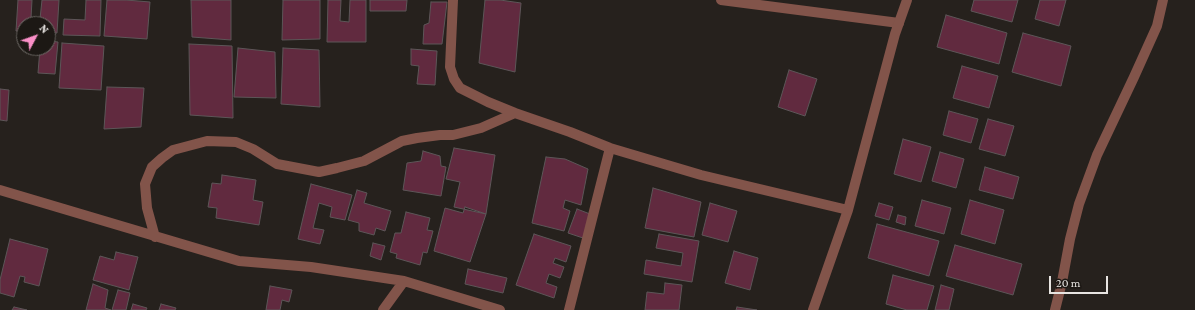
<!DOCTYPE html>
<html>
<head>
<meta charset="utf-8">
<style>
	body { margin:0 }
	#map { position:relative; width:1195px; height:310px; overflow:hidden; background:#26211d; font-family:"Crimson Pro",serif }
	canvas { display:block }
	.north { position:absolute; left:16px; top:16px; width:40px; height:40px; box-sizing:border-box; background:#1c1814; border:1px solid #6e6a66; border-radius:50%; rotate:49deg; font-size:11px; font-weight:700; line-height:16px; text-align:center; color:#e8e5e2 }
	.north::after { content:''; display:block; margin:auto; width:14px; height:18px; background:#fa8fc7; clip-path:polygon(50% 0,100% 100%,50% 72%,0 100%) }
	.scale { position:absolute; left:1049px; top:276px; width:59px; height:18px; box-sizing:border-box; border:2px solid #e8e5e2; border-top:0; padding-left:5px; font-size:12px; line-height:14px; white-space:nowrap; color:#e8e5e2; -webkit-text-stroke:3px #1c1814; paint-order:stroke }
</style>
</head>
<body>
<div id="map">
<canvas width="1195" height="310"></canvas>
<div class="north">N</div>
<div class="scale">20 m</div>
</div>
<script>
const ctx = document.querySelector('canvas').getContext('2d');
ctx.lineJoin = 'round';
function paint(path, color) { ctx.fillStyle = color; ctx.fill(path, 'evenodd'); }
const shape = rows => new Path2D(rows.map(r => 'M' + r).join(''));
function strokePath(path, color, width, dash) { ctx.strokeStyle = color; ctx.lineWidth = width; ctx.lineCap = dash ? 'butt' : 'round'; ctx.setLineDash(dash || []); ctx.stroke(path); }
const building = shape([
	[18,0,32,0,31,18,40,19,42,0,59,0,57,33,48,33,48,24,24,24,24,31,16,31,18,0],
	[86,0,101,0,100,36,63,35,64,19,85,20,86,0],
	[107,0,126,0,150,2,147,39,104,36,107,0],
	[191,0,231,0,231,40,192,37,191,0],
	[283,0,320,0,320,39,282,40,283,0],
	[328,0,341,0,340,21,349,22,350,0,366,0,366,42,327,42,328,0],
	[370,0,407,0,406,11,370,11,370,0],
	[485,0,500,0,521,3,515,72,479,63,485,0],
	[974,0,1018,0,1012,22,971,11,974,0],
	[1040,0,1066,0,1059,26,1035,19,1040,0],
	[431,2,447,2,442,44,423,44,424,25,429,23,431,2],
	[946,15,1007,33,999,64,937,47,946,15],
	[1023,33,1071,46,1061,86,1012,72,1023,33],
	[48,41,58,42,55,74,38,73,40,48,48,48,48,41],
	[62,43,104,46,101,90,59,88,62,43],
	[189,44,232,46,233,118,190,115,189,44],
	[238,48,275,52,276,98,234,97,238,48],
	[283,48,319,50,320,107,281,104,283,48],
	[411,49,437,51,435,85,417,84,419,66,411,65,411,49],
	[962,66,998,76,989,108,953,98,962,66],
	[789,70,817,79,805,116,778,107,789,70],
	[107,87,144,88,141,127,104,129,107,87],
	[0,89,9,90,7,121,0,120,0,89],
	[949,111,978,119,971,143,943,135,949,111],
	[988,119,1014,126,1005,156,979,149,988,119],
	[903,139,931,147,921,182,894,174,903,139],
	[454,148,495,155,486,214,454,207,460,182,446,179,454,148],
	[423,151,440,156,441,166,446,167,441,196,403,190,407,163,421,161,423,151],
	[940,152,964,159,956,188,932,181,940,152],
	[546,157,565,159,588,169,581,205,565,200,563,208,570,211,564,231,532,223,546,157],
	[985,167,1019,177,1013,199,979,190,985,167],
	[222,175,256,180,253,200,263,202,259,225,216,218,217,208,208,207,212,183,221,184,222,175],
	[311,184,352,195,345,220,330,217,332,207,319,203,313,228,324,230,320,244,298,239,311,184],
	[653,188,701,202,694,237,645,228,653,188],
	[357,190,367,193,364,203,391,211,385,231,376,228,374,235,359,231,359,223,348,220,357,190],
	[922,200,951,208,944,234,915,226,922,200],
	[970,200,1004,210,995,244,961,234,970,200],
	[710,203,737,211,728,242,702,235,710,203],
	[879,203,893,207,889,220,875,216,879,203],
	[465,207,486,214,470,262,434,251,445,208,463,213,465,207],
	[577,209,590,214,583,238,568,233,577,209],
	[406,212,430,218,427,230,433,231,427,253,423,252,420,265,396,258,397,254,390,252,395,233,401,233,406,212],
	[898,215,906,217,905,225,896,222,898,215],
	[877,224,939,241,929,276,868,258,877,224],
	[534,234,571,246,566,262,555,258,553,263,564,267,560,278,549,274,546,283,557,287,554,298,516,285,534,234],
	[659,234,699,241,692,282,644,274,646,260,681,266,683,253,656,248,659,234],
	[10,239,48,249,39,286,24,282,25,277,20,276,14,297,0,293,0,280,10,239],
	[373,243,385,246,381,260,370,256,373,243],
	[955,245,1022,264,1013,295,946,276,955,245],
	[734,251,758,258,750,290,725,283,734,251],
	[116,252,138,257,129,290,93,280,100,256,114,260,116,252],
	[468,269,507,278,503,293,465,284,468,269],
	[893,275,934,286,927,310,907,310,886,304,893,275],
	[665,283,682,285,679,310,645,310,647,292,664,294,665,283],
	[93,284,108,290,105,308,111,310,86,310,93,284],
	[941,285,954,289,949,310,935,310,941,285],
	[270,286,292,290,289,302,282,300,280,310,266,310,270,286],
	[118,290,130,293,126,310,112,310,118,290],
	[133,304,147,308,146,310,131,310,133,304],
	[161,304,176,308,175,310,159,310,161,304],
	[14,307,27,310,12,310,14,307],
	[737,307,757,310,736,310,737,307]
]);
paint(building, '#612a3f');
strokePath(building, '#5d5658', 1);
strokePath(shape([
	[721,0,899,23]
]), '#82544a', 10);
strokePath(shape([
	[453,0,450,67,454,79,460,88,488,102,515,113,570,132,610,148,701,175,848,210],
	[0,190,239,261,311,267,404,281,500,310],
	[155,237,147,208,145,184,152,167,162,158,173,150,207,141,236,142,253,149,277,164,319,172,337,168,364,161,402,141,417,138,440,135,453,135,481,128,515,113],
	[383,310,404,281],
	[569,310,610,148],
	[813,310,848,210,895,34,907,0],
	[1055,310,1062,282,1070,239,1079,204,1097,155,1134,77,1157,26,1163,0]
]), '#82544a', 10);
</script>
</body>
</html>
